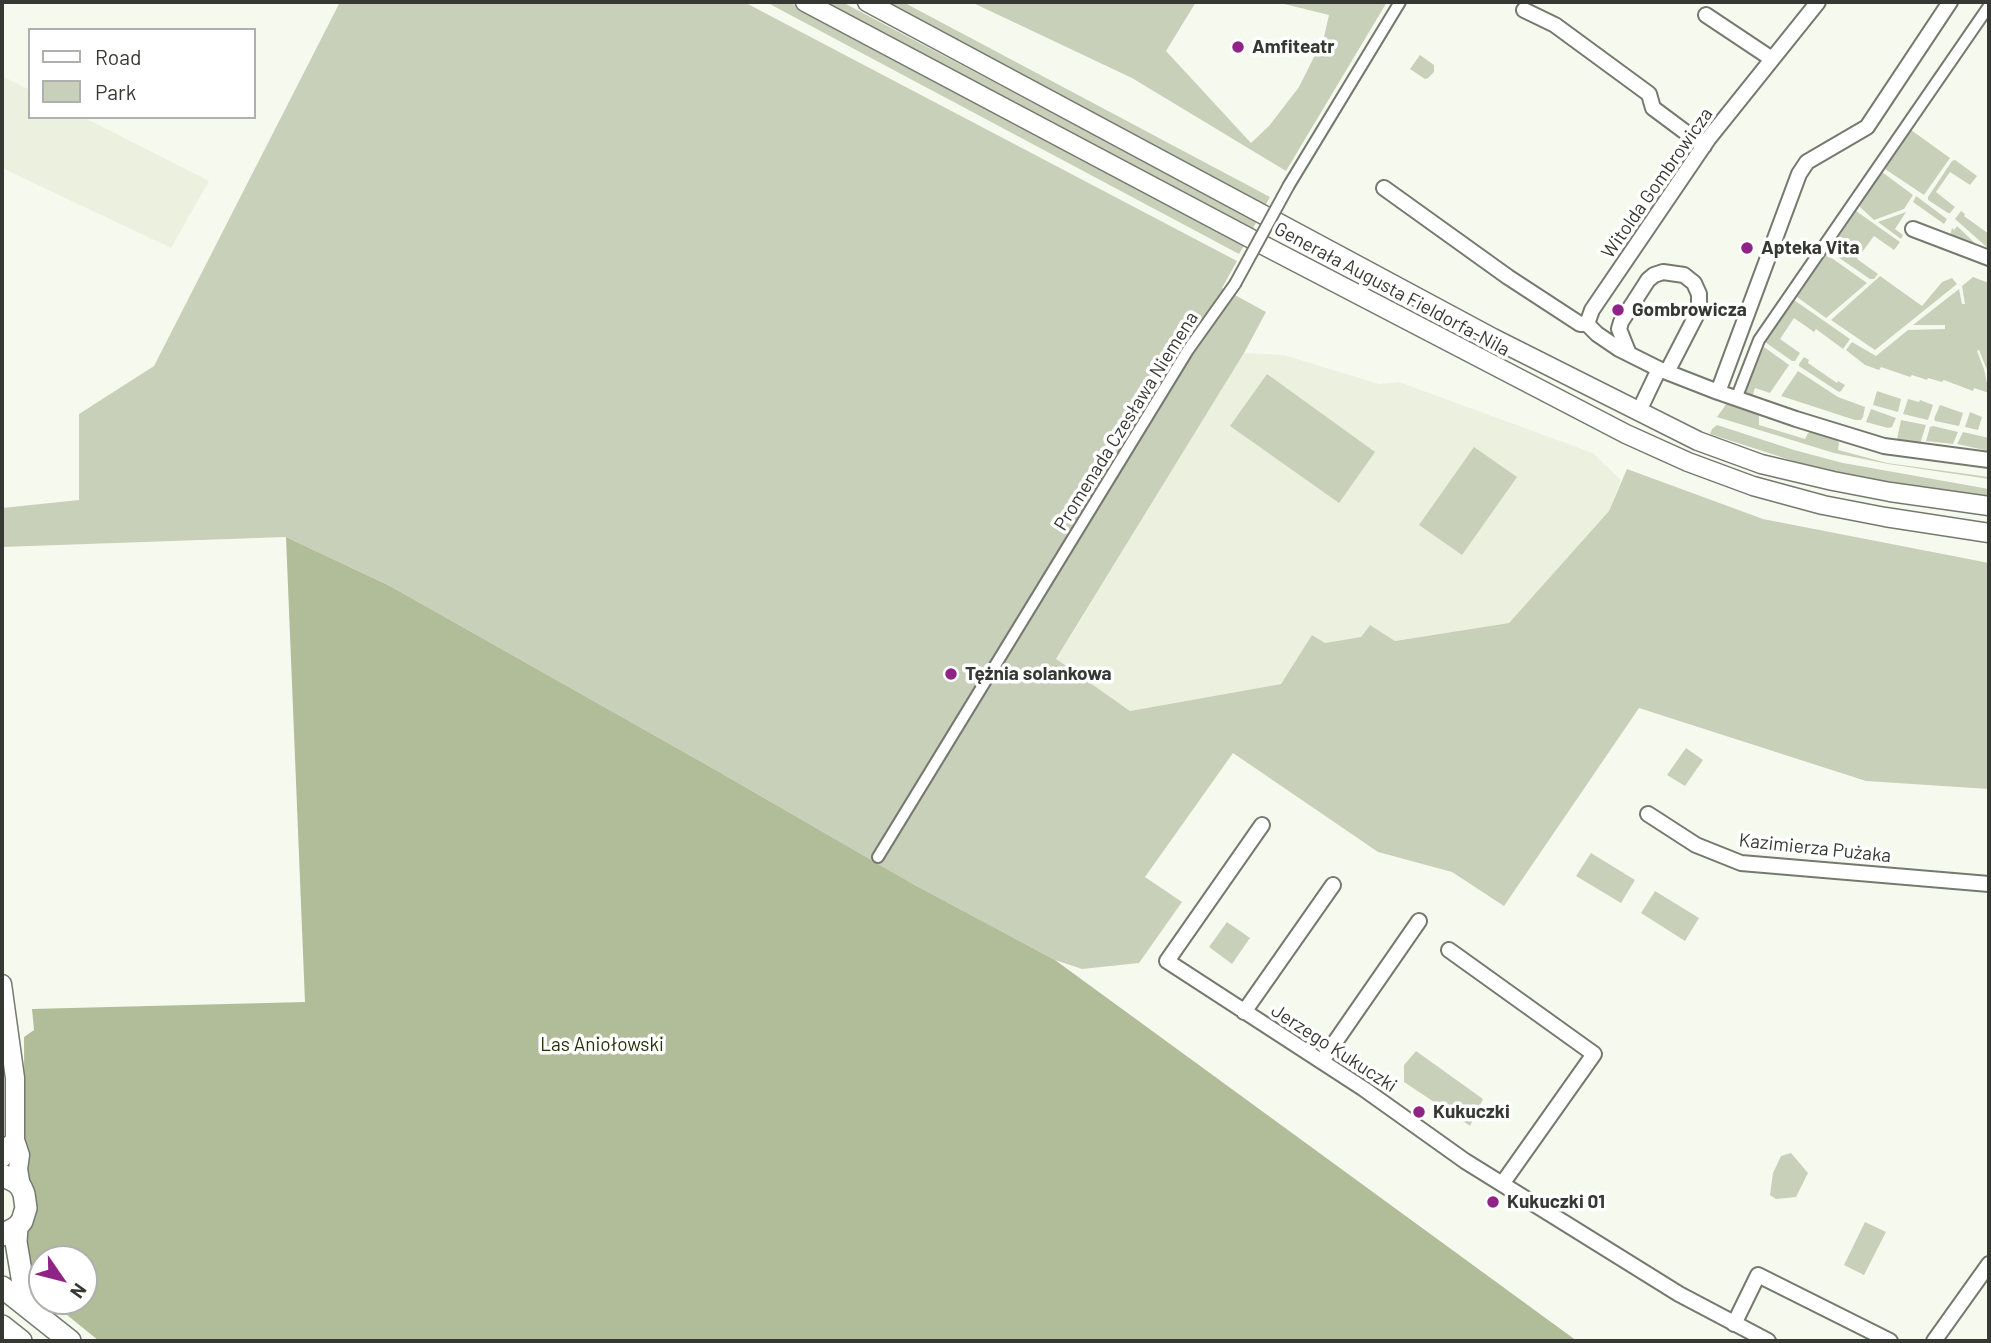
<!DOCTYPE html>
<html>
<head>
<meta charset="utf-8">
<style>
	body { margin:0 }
	#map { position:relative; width:1991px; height:1343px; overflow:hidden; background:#f6faee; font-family:Barlow,sans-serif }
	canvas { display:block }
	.frame { position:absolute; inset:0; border:4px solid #363833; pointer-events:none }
	.legend { position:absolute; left:28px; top:28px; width:228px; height:91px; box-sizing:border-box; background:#fff; border:2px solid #afafad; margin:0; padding:9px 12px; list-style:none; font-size:21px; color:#363833 }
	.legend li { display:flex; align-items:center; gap:14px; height:35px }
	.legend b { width:35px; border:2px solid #afafad }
	.north { position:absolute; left:28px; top:1245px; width:70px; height:70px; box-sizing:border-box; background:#fff; border:2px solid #afafad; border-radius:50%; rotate:125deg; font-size:19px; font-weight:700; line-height:28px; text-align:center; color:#363833 }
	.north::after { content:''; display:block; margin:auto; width:24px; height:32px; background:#902386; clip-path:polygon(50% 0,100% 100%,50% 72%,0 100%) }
</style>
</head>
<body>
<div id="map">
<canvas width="1991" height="1343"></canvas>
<div class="frame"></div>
<ul class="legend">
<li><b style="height:9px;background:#fff"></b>Road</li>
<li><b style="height:19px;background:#c9d0b9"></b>Park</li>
</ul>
<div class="north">N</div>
</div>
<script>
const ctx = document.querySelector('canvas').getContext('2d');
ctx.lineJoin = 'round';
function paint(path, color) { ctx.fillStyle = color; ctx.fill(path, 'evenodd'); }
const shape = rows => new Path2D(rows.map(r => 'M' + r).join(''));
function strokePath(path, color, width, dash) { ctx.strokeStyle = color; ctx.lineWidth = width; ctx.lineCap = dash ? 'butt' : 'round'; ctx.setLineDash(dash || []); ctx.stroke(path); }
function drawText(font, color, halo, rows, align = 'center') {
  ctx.font = font + ' Barlow,sans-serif'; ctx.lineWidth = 7; ctx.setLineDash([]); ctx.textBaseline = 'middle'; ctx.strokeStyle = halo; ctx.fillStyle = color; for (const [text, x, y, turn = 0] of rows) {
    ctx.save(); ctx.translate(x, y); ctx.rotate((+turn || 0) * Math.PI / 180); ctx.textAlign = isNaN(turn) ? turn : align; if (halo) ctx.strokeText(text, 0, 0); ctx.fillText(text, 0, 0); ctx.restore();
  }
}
paint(shape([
	[2,76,30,90,30,117,83,117,209,181,171,248,2,168],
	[1244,353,1284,355,1379,384,1399,382,1593,453,1621,480,1609,511,1509,623,1395,641,1370,625,1361,637,1325,643,1313,635,1281,684,1130,711,1056,660]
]), '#ebf1de');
paint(shape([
	[340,2,744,2,1237,261,1222,288,1266,312,1244,353,1056,659,1130,711,1281,684,1312,635,1325,643,1361,637,1370,625,1395,641,1509,623,1609,511,1627,469,1763,519,1989,563,1989,789,1866,781,1639,708,1504,906,1452,872,1378,852,1233,753,1145,877,1182,902,1139,963,1082,969,1055,960,913,884,714,769,390,586,286,537,2,547,2,508,79,500,79,414,154,366],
	[766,2,789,2,1245,244,1239,254],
	[822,2,842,2,1257,221,1252,230],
	[882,2,903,2,1270,197,1265,206],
	[971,2,1196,2,1166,51,1251,143,1269,126,1299,87,1324,37,1329,15,1276,2,1387,2,1286,171,1132,78],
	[1420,55,1434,65,1434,72,1428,78,1425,79,1410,69],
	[1911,130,1950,158,1924,195,1885,169],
	[1955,160,1977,176,1970,185,1950,172,1936,192,1955,207,1950,213,1948,213,1928,200,1928,197,1952,161],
	[1882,172,1913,195,1904,209,1874,220,1859,206],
	[1916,196,1947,219,1944,224,1913,202],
	[1856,211,1900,242,1894,250,1874,236,1857,259,1878,274,1874,279,1870,279,1829,251],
	[1961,211,1965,214,1964,216,1989,234,1989,249,1955,219],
	[1906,212,1895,229,1903,235,1901,239,1878,222],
	[1957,226,1980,248,1950,236,1952,228,1954,230],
	[1826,254,1867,283,1826,318,1797,297],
	[1880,276,1922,306,1942,282,1952,278,1957,284,1875,350,1831,320],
	[1973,277,1989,283,1989,366,1987,370,1979,350,1977,351,1984,369,1989,393,1974,388,1973,391,1944,380,1942,382,1928,378,1927,380,1912,375,1910,377,1881,367,1879,370,1865,365,1846,350,1852,342,1876,356,1908,330,1945,329,1945,325,1913,325,1959,289,1962,304,1965,304,1962,286],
	[1794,300,1850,339,1843,349,1816,329,1814,332,1794,318,1780,339,1800,353,1795,361,1792,361,1765,342],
	[1764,347,1789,365,1770,393,1755,388,1752,397,1744,395],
	[1804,357,1809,360,1808,363,1837,383,1838,381,1845,385,1841,391,1839,392,1799,366,1799,364],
	[1798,371,1838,397,1865,407,1863,417,1861,420,1855,420,1781,396],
	[1267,374,1375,452,1339,503,1230,426],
	[1877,391,1901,399,1898,412,1873,405],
	[1908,399,1919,402,1920,400,1933,405,1928,420,1903,414],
	[1727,403,1759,415,1759,425,1805,439,1808,433,1812,431,1837,440,1839,443,1838,450,1887,463,1989,477,1989,479,1888,464,1834,453,1717,417],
	[1940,405,1963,413,1959,426,1935,421,1934,419],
	[1871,409,1896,418,1892,427,1888,428,1866,422],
	[1970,412,1982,417,1978,430,1965,427],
	[1901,420,1926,425,1920,444,1899,441,1897,439],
	[1717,425,1794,450,1843,463,1989,489,1989,498,1854,477,1815,468,1710,434,1712,429],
	[1933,426,1958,432,1953,444,1926,441,1930,427],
	[1963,432,1989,438,1989,451,1957,444],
	[1474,447,1517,477,1462,555,1419,525],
	[1686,748,1703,760,1685,786,1667,775],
	[1591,853,1635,880,1621,903,1576,876],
	[1655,891,1699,918,1685,941,1641,913],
	[1227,922,1250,938,1232,964,1209,947],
	[1416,1051,1483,1099,1470,1126,1404,1082,1404,1065],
	[1791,1153,1808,1173,1796,1197,1776,1199,1770,1195,1773,1173,1781,1156],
	[1865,1222,1886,1232,1864,1275,1844,1265]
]), '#c9d0b9');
paint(shape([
	[286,537,390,586,714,769,913,884,1055,960,1577,1341,99,1341,61,1310,54,1301,84,1301,84,1259,42,1259,42,1288,25,1260,24,1037,34,1030,32,1009,305,1002]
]), '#b1bc99');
const pedestrian = shape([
	[1289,185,1400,2],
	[1736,399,1759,340,1989,6],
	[878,857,1188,350,1235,284]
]);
const minor = shape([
	[1524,10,1555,25,1649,94,1653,108,1704,146],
	[1706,15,1772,59],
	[1384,188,1508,277,1580,324,1587,324],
	[1913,229,1989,258],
	[1587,324,1597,334,1619,349,1659,369,1718,392,1796,419,1884,446,1989,460],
	[1587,324,1592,310,1709,138,1818,2],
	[1629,354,1619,329,1621,322,1648,280,1654,275,1663,272,1684,275,1694,283,1699,294,1699,310,1667,372],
	[1718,392,1799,174,1807,162,1867,127,1950,2],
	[1639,411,1659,369],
	[1648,814,1696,845,1741,863,1989,884],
	[1262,825,1167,961,1364,1089,1465,1161,1679,1294,1768,1341],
	[1449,950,1594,1054,1502,1184],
	[1244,1012,1333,885],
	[1322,1061,1419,921],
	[1734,1324,1758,1275,1890,1341],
	[1934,1341,1989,1264]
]);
const tertiary = shape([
	[805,2,1261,244,1626,434,1688,462,1753,486,1823,505,1885,517,1989,533],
	[867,2,1493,338,1698,441,1761,464,1833,481,1890,492,1989,506],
	[2,984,15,1078,15,1140,20,1155,18,1169,21,1187],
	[2,1158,5,1150,15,1140]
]);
const primary = shape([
	[2,1175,16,1182,21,1187,24,1194,26,1208,22,1221,17,1227,2,1235],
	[17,1227,16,1242,27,1307],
	[2,1287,70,1341],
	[2,1326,21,1341]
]);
strokePath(pedestrian, '#76796f', 14);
strokePath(minor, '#76796f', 18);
strokePath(tertiary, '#76796f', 21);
strokePath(primary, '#76796f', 24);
strokePath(pedestrian, '#fff', 10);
strokePath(minor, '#fff', 14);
strokePath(tertiary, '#fff', 18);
strokePath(primary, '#fff', 21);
const pedestrianBridge = shape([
	[1235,284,1289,185]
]);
strokePath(pedestrianBridge, '#76796f', 14, []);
strokePath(pedestrianBridge, '#fff', 10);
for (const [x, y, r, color] of [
	[1238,47,7,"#902386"],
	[1747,248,7,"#902386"],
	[1618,310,7,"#902386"],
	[951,674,7,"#902386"],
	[1419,1112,7,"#902386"],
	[1493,1202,7,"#902386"]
]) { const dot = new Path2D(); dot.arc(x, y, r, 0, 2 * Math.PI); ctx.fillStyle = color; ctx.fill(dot); strokePath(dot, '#fff', 2.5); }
drawText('bold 19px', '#363833', '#fff', [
	["Amfiteatr",1252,47],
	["Apteka Vita",1761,248],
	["Gombrowicza",1632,310],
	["Tężnia solankowa",965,674],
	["Kukuczki",1433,1112],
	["Kukuczki 01",1507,1202]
], 'left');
drawText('19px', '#363833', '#fff', [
	["Witolda Gombrowicza",1657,183,-55],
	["Generała Augusta Fieldorfa-Nila",1392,289,28],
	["Promenada Czesława Niemena",1126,421,-58],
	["Kazimierza Pużaka",1815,848,6],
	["Jerzego Kukuczki",1334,1048,33]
]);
drawText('19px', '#263006', '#fff', [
	["Las Aniołowski",602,1045]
]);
</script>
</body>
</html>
